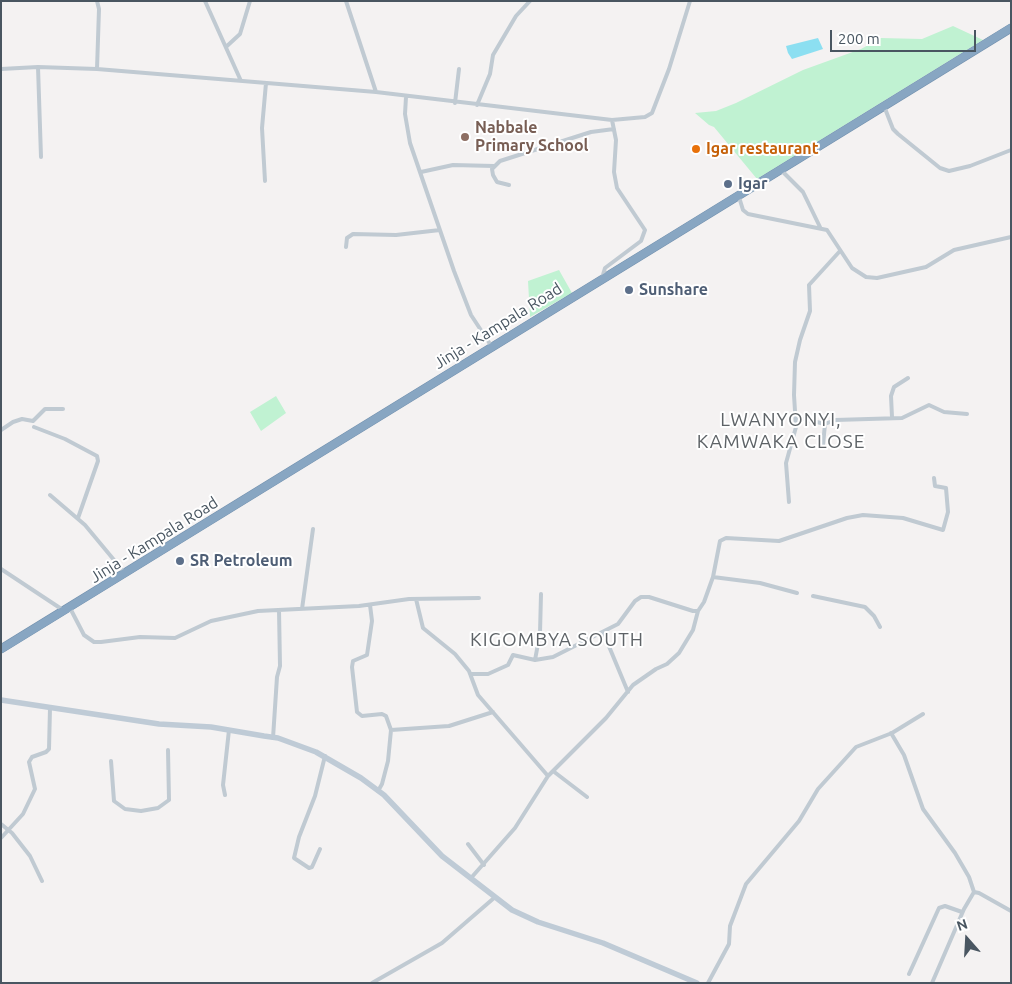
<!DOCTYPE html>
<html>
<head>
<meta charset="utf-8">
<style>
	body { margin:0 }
	#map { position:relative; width:1012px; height:984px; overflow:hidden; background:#f4f2f2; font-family:Ubuntu,sans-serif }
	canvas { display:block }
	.frame { position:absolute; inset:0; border:2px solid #495661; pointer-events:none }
	.north { position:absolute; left:942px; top:914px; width:50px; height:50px; -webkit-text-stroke:4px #fff; paint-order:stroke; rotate:341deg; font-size:14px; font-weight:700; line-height:20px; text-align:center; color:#495661 }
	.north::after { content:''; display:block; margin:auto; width:18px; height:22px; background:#495661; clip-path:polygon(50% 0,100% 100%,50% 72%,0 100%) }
	.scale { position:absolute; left:830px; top:30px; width:146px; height:22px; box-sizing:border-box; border:2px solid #495661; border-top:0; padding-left:6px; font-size:15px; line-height:18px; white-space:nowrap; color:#495661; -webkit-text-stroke:4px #fff; paint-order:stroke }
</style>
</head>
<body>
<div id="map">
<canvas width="1012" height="984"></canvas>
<div class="frame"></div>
<div class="north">N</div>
<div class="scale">200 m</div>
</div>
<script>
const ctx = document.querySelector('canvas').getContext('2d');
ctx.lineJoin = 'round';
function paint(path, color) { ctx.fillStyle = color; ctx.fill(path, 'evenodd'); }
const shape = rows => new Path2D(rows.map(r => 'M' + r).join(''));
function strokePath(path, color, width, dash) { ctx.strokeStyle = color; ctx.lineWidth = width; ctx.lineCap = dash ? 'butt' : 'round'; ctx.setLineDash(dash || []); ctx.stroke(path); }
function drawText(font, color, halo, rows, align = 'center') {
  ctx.font = font + ' Ubuntu,sans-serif'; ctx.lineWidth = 4; ctx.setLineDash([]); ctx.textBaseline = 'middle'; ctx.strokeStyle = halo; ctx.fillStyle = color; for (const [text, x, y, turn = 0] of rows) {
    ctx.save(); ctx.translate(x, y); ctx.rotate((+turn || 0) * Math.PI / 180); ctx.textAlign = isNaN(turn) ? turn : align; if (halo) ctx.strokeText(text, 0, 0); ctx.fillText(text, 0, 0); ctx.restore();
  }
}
paint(shape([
	[953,26,983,40,757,179,714,127,709,125,695,113,716,111,736,103,803,70,861,49,881,38,922,39],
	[559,270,572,293,530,317,528,281],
	[276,396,286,413,261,431,250,412]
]), '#c0f2d2');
paint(shape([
	[818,38,823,49,792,59,788,53,786,46]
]), '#8cdff1');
const highway = shape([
	[1,649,1011,28]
]);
strokePath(highway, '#7391ae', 9);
strokePath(shape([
	[205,1,241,81],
	[346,1,376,92],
	[227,46,240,34,250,1],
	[38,67,41,157],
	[1,69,38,67,97,69,376,92,612,120,616,140,614,172,617,188,645,230,641,241,605,268,602,278],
	[97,69,99,9,97,1],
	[406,97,405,114,410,143,454,271,471,315,492,347],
	[455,103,459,69],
	[477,105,490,74,493,55,516,16,530,1],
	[884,106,893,129,898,134,940,168,949,171,970,166,1011,150],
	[612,120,645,117,652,113,669,69,690,1],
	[781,170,803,192,820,227],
	[421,172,453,165,494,166],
	[265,181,262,128,266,83],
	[509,185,497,182,493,175,492,169,500,161,591,132,614,129],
	[739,197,743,210,748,214,827,230,852,268,866,277,877,278,926,267,954,250,1011,237],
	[346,247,347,238,353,234,396,235,440,230],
	[796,417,825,424,823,445,821,448],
	[892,417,891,396,894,387,908,378],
	[825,424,835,420,902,418,929,405,944,412,967,414],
	[34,427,65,439,97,456,98,461,78,518],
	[1,430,13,422,22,419,33,421,45,409,63,409],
	[50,495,85,525,124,572],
	[789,502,786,463,796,427,794,395,795,362,800,340,810,311,809,285,840,251],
	[1,569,63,610],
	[713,577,720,541,726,538,779,541,847,518,863,515,903,518,943,530,948,512,946,488,935,486,934,478],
	[813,596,865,607,874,616,880,627],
	[416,599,423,628,455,654,469,671,478,695,548,776],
	[370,605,372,621,367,655,353,661,352,667,357,712,362,716,382,714,386,716,391,730],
	[70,608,84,635,94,642,101,642,140,637,175,638,211,621,258,611,359,606,409,599,479,598],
	[302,609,313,529],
	[603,632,628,692],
	[535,660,540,633,541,594],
	[470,674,488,674,508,665,513,655,535,660,553,657,618,624,635,601,641,597,649,597,693,611,698,611],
	[891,733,904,755,923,809,955,853,969,877,974,892],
	[273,738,277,677,280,666,279,610],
	[111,761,114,801,125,809,141,811,158,808,169,800,168,750],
	[553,771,587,797],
	[378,791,382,784,388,761,391,730,449,726,493,712],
	[225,795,223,785,229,730],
	[1,824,12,833,30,856,42,881],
	[1,838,23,814,35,789,29,762,32,757,46,752,49,749,50,708],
	[468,844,484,865],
	[320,849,312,867,309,868,294,858,299,837,315,796,325,756],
	[471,878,515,828,548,776,606,718,633,685,656,669,667,664,679,653,693,630,698,611,704,602,713,577,760,583,797,593],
	[909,974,939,908,945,906,962,912],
	[372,983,442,943,494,898],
	[708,983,729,944,730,926,746,884,799,821,818,789,856,747,892,733,923,714],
	[932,983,964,909,974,892,979,893,1011,911]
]), '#c0cad2', 4);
strokePath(shape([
	[1,700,159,724,211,727,264,736,278,738,316,752,361,778,384,795,442,856,512,910,538,922,603,943,697,983]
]), '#bfcbd6', 5.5);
strokePath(highway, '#88a6c2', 8);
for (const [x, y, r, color] of [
	[465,137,5,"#8d6e63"],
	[696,149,5,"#e8710a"],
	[728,184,5,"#5c6f8a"],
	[629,290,5,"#5c6f8a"],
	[180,561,5,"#5c6f8a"]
]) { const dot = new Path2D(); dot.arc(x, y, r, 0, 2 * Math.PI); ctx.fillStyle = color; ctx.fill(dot); strokePath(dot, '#fff', 2); }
drawText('bold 16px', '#785e54', '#fff', [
	["Nabbale",475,128],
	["Primary School",475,146]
], 'left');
drawText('bold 16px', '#c56008', '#fff', [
	["Igar restaurant",706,149]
], 'left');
drawText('bold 16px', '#4e5e75', '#fff', [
	["Igar",738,184],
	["Sunshare",639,290],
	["SR Petroleum",190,561]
], 'left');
drawText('16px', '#495661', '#fff', [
	["Jinja - Kampala Road",498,326,-32],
	["Jinja - Kampala Road",154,540,-32]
]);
ctx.letterSpacing = '1px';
drawText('19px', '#5e6367', '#fff', [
	["LWANYONYI,",781,420],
	["KAMWAKA CLOSE",781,442],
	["KIGOMBYA SOUTH",557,640]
]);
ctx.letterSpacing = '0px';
</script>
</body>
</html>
